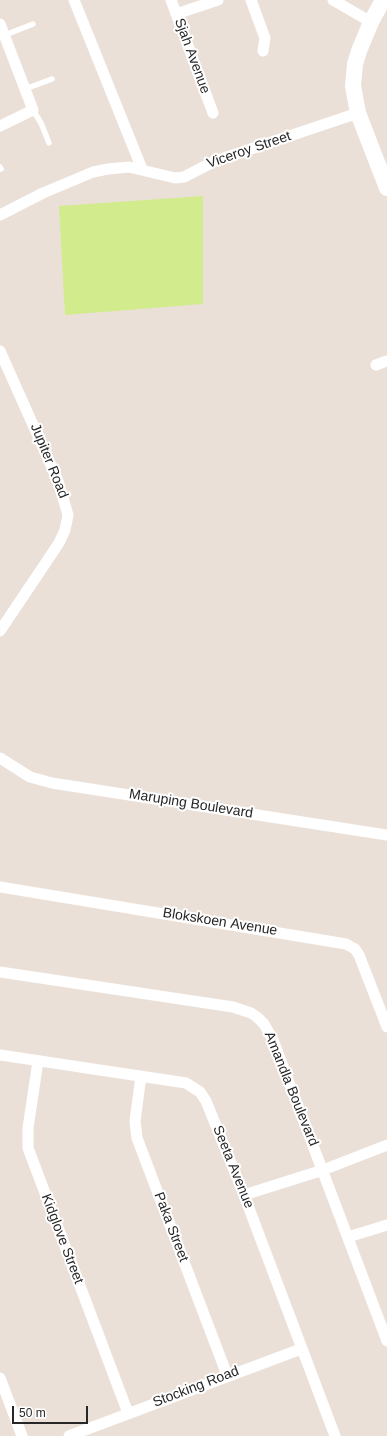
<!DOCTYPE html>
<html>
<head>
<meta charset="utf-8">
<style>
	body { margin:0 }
	#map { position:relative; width:387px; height:1436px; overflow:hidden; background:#ebe0d8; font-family:Arial,sans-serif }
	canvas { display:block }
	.scale { position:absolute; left:12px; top:1406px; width:76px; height:18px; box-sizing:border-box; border:2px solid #272727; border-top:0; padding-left:5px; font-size:12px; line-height:14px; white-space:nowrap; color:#272727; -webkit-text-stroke:3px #fff; paint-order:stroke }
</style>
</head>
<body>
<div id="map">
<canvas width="387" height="1436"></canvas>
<div class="scale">50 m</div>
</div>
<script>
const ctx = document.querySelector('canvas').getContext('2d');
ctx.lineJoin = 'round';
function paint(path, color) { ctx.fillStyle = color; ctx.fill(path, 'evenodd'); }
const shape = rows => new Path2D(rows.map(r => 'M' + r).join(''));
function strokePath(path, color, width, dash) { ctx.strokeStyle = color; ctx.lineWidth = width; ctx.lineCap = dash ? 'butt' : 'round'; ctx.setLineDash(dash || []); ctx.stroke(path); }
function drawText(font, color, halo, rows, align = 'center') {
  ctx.font = font + ' Arial,sans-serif'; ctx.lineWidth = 4; ctx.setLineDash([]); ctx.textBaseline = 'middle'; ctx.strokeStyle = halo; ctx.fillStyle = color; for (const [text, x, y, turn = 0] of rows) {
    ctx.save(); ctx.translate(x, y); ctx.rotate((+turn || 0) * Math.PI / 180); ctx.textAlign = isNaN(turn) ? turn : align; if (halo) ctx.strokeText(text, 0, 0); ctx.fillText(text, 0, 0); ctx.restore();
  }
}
paint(shape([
	[203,196,203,304,65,315,59,206]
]), '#d2eb8d');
strokePath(shape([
	[5,35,33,24],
	[25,89,52,79],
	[33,110,41,123,49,143],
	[0,167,1,169]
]), '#fff', 5.5);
strokePath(shape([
	[74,0,142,169],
	[171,0,213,113],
	[251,0,265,38,263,51],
	[333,0,371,22],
	[176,14,218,0],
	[0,24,33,110,0,126],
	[0,215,43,193,93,172,108,169,129,167,175,178,184,177,215,161,358,113],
	[0,351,58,481,68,515,65,530,59,543,0,631],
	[376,365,387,361],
	[0,758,30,777,52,783,387,835],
	[0,887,346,944,355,949,359,955,387,1027],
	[0,972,233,1007,251,1013,257,1017,264,1024,273,1040,387,1341],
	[0,1055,186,1083,200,1092,206,1101,244,1195,335,1436],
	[38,1061,28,1128,28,1148,128,1413],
	[141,1076,135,1121,137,1138,227,1375],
	[244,1195,323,1170,387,1145],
	[348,1237,387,1225],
	[0,1378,22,1436],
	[69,1436,301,1349]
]), '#fff', 11);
strokePath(shape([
	[383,0,371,22,359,51,355,64,353,86,358,113,387,188]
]), '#fff', 16);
drawText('14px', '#272727', '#fff', [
	["Sjah Avenue",192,56,70],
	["Viceroy Street",249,150,-19],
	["Jupiter Road",49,461,68],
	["Maruping Boulevard",191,804,9],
	["Blokskoen Avenue",220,922,9],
	["Amandla Boulevard",291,1089,68],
	["Seeta Avenue",233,1167,68],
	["Paka Street",171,1227,69],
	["Kidglove Street",62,1239,69],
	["Stocking Road",196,1387,-21]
]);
</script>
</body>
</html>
